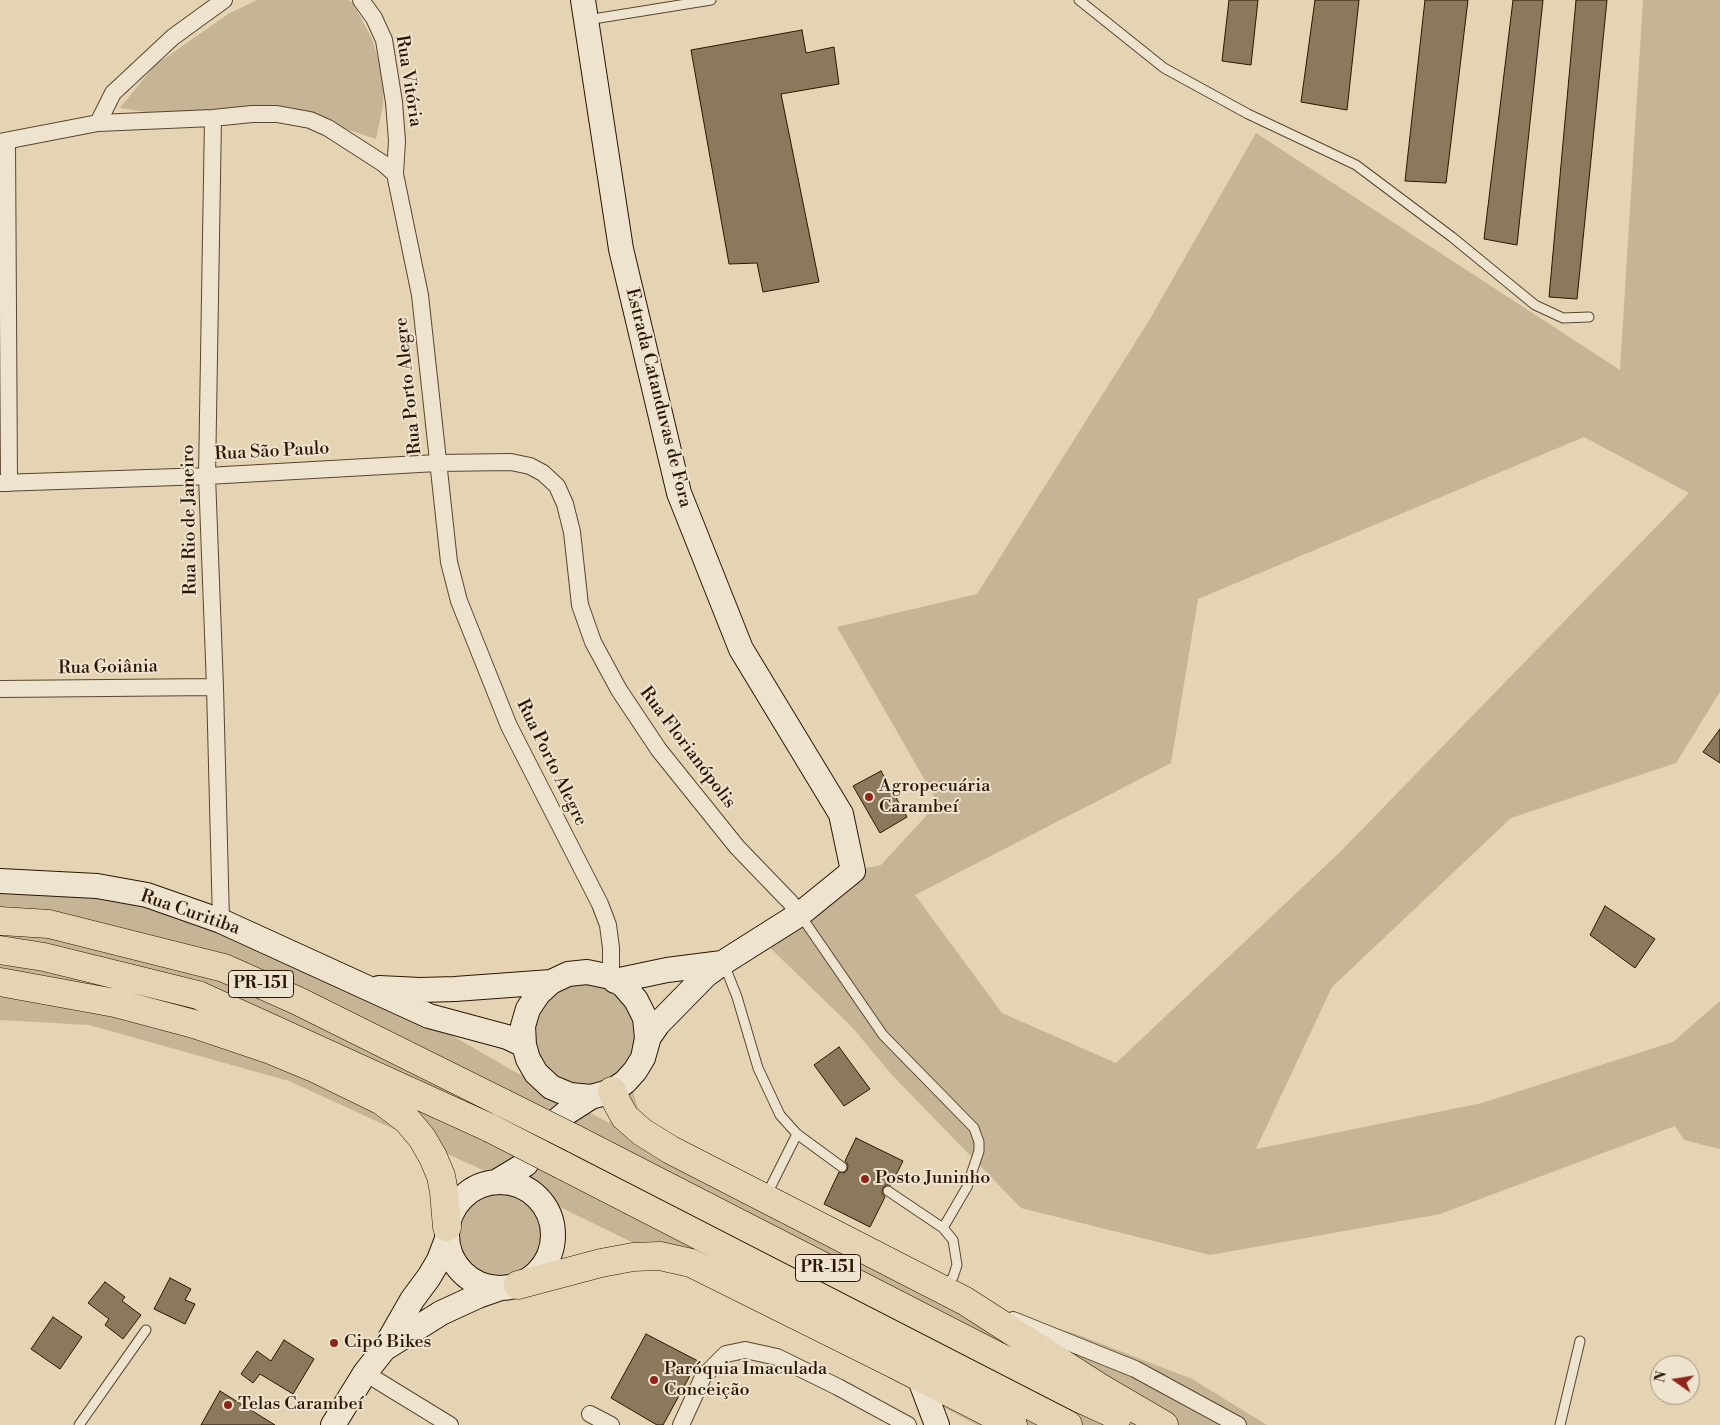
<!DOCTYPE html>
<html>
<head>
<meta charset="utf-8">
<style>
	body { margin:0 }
	#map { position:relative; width:1720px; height:1425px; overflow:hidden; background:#e5d4b3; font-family:"Libre Bodoni",serif }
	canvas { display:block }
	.north { position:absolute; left:1650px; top:1355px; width:50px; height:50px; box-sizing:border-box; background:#eee3ce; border:1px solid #a0917c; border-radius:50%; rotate:283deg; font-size:14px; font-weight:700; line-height:20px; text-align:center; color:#2a1702 }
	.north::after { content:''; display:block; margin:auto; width:18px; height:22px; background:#8f2418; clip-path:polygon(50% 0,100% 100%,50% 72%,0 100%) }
</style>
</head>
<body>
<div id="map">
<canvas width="1720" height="1425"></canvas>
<div class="north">N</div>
</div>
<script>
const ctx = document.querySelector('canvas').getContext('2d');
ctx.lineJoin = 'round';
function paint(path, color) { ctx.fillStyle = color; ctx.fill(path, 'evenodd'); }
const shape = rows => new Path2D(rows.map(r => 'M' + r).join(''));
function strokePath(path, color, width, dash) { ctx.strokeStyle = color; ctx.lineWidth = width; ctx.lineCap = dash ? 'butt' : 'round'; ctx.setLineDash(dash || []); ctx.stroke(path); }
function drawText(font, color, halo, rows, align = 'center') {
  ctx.font = font + ' "Libre Bodoni",serif'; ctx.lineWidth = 4; ctx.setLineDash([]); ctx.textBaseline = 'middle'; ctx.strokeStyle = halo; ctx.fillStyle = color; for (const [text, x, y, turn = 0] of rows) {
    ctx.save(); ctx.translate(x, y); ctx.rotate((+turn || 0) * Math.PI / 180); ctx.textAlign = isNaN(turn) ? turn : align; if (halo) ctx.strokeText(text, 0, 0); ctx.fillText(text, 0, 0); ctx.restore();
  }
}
paint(shape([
	[257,0,348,0,353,3,372,39,384,79,383,105,376,139,328,123,159,114,120,108,154,66,228,14],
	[1643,0,1720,0,1720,692,1676,763,1511,818,1332,987,1256,1149,1482,1103,1673,1042,1720,1001,1720,1149,1684,1140,1675,1126,1440,1214,1210,1255,1021,1208,892,1075,851,1026,765,943,853,871,881,865,938,803,837,627,977,594,1150,319,1256,133,1620,370],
	[1584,437,1689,493,1340,852,1116,1063,1002,1013,915,895,1171,763,1198,599],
	[0,881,97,886,368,987,517,1073,609,1123,631,1086,639,1112,648,1125,965,1301,1076,1334,1192,1379,1267,1425,977,1425,660,1256,511,1183,289,1081,89,1025,0,1020],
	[608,980,644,1023,626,1079,566,1092,529,1058,538,997,553,984],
	'451 1234a49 49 0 1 1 98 0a49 49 0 1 1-98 0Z'
]), '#c5b495');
const building = shape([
	[1229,0,1258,0,1251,65,1222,61,1229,0],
	[1315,0,1359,0,1347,110,1301,102,1315,0],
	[1425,0,1468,0,1446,183,1405,181,1425,0],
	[1513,0,1543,0,1517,245,1484,239,1513,0],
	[1576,0,1607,0,1577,299,1549,297,1576,0],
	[802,30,806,53,834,47,839,84,781,94,819,282,763,292,757,263,729,264,691,50,802,30],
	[1720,729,1720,763,1703,752,1720,729],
	[881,771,907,817,880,833,853,786,881,771],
	[1605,906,1655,939,1635,968,1590,935,1605,906],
	[839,1047,870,1089,844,1106,814,1065,839,1047],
	[856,1138,903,1161,891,1185,886,1185,883,1188,882,1193,885,1197,870,1227,824,1204,839,1172,844,1173,847,1170,848,1165,845,1161,856,1138],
	[170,1278,191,1289,185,1300,195,1304,185,1324,154,1309,170,1278],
	[105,1282,125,1297,122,1301,141,1315,123,1339,105,1325,109,1319,88,1303,105,1282],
	[53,1317,82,1337,60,1369,31,1349,53,1317],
	[646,1334,698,1361,663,1425,657,1425,611,1398,646,1334],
	[284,1340,314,1359,293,1394,260,1374,253,1383,241,1374,257,1351,271,1361,284,1340],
	[220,1391,275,1425,201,1425,220,1391]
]);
paint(building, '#8b795e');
strokePath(building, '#2a1702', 1);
const lane = shape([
	[1079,0,1164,68,1248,114,1356,165,1452,237,1535,305,1563,318,1589,317],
	[587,20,711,0],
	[801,916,883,1035,974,1128,979,1142,979,1151,967,1187,943,1228],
	[724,964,737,997,758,1068,780,1115,797,1134,842,1167],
	[888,1191,943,1228,953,1240,957,1265,953,1277,945,1287],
	[766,1196,797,1134],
	[79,1425,146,1330],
	[1560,1425,1580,1341]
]);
const street = shape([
	[361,0,374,18,384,40,394,102,397,141,395,174],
	[213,118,207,476,215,687,221,921],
	[98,123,113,93,173,37,224,0],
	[7,141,9,483],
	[0,142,98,123,213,118,252,114,277,114,310,120,328,128,384,164,395,174,420,295,449,562,459,601,509,726,600,904,608,925,611,948,611,977],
	[0,483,207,476,437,463,511,462,530,466,543,473,557,486,565,504,572,532,580,605,593,642,619,690,659,750,737,847,790,902,800,914],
	[0,689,215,687],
	[1013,1320,1135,1369,1238,1425],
	[365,1373,450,1425],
	[590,1414,611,1425],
	[681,1425,703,1377,726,1354,745,1350,777,1357,838,1387,908,1425]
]);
const secondary = shape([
	[583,0,621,249,679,493,741,649,841,814,853,871,800,914,724,962,706,975,658,1024,649,1037,643,1058],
	[0,881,97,886,147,895,221,921,429,1016,507,1037,524,1045],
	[615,981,667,970,722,963],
	[379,988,420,990,455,989,551,982],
	[496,1182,526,1164,548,1128,566,1113,591,1097,612,1091,625,1082,635,1071,643,1058,647,1038,645,1018,636,1000,623,985,611,977,587,972,568,974,551,982,538,994,528,1009,523,1026,524,1045,528,1059,536,1073,551,1087,570,1095,591,1097],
	'447 1235a53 53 0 1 1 106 0a53 53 0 1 1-106 0Z',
	[387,1347,441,1313,478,1296,501,1288],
	[919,1377,937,1425],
	[333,1425,365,1373,384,1349,412,1300,429,1277,439,1260,447,1239]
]);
const highway = shape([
	[0,921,49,924,224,968,298,1001,503,1103],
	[0,950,44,957,198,995,490,1128],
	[0,982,115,1003,194,1024,271,1050,312,1067,382,1101,407,1120,422,1138,433,1157,441,1176,444,1192,447,1227],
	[612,1091,617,1103,625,1117,642,1132,671,1150,965,1301,1099,1387,1164,1425],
	[573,1138,1081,1399,1118,1416],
	[562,1165,1068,1425],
	[518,1285,601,1263,633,1257,660,1256,691,1263,900,1367,1013,1425]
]);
strokePath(lane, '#59462e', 11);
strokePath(street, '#59462e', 18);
strokePath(secondary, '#2a1702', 26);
strokePath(highway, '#2a1702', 29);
strokePath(lane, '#eee3ce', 9);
strokePath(street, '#eee3ce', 16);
strokePath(secondary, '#eee3ce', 24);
strokePath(highway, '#e5d4b3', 28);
const highwayBridge = shape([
	[503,1103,573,1138],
	[490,1128,562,1165]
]);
strokePath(highwayBridge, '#2a1702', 29, []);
strokePath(highwayBridge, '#e5d4b3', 28);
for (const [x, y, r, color] of [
	[869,797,5,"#8f2418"],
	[865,1179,5,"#8f2418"],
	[334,1343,5,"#8f2418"],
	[654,1380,5,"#8f2418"],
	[228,1405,5,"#8f2418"]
]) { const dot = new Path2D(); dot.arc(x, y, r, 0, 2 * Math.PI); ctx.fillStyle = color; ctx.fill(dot); strokePath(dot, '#eee3ce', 2); }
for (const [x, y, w] of [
	[261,984,65],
	[828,1268,65]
]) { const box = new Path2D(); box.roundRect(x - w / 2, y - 13.5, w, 27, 4); ctx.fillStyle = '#eee3ce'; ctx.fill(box); strokePath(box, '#2a1702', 1); }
drawText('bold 16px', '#2a1702', null, [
	["PR-151",261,984],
	["PR-151",828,1268]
]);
drawText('18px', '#2a1702', '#eee3ce', [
	["Rua Vitória",408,81,81],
	["Rua Porto Alegre",409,386,-96],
	["Estrada Catanduvas de Fora",658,398,76],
	["Rua São Paulo",272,452,-3],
	["Rua Rio de Janeiro",190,520,-91],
	["Rua Goiânia",108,668,-1],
	["Rua Florianópolis",687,748,53],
	["Rua Porto Alegre",551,763,64],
	["Rua Curitiba",190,913,19]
]);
drawText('18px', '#2a1702', '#eee3ce', [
	["Agropecuária",879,787],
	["Carambeí",879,808],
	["Posto Juninho",875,1179],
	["Cipó Bikes",344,1343],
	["Paróquia Imaculada",664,1370],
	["Conceição",664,1391],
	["Telas Carambeí",238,1405]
], 'left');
</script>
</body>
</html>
